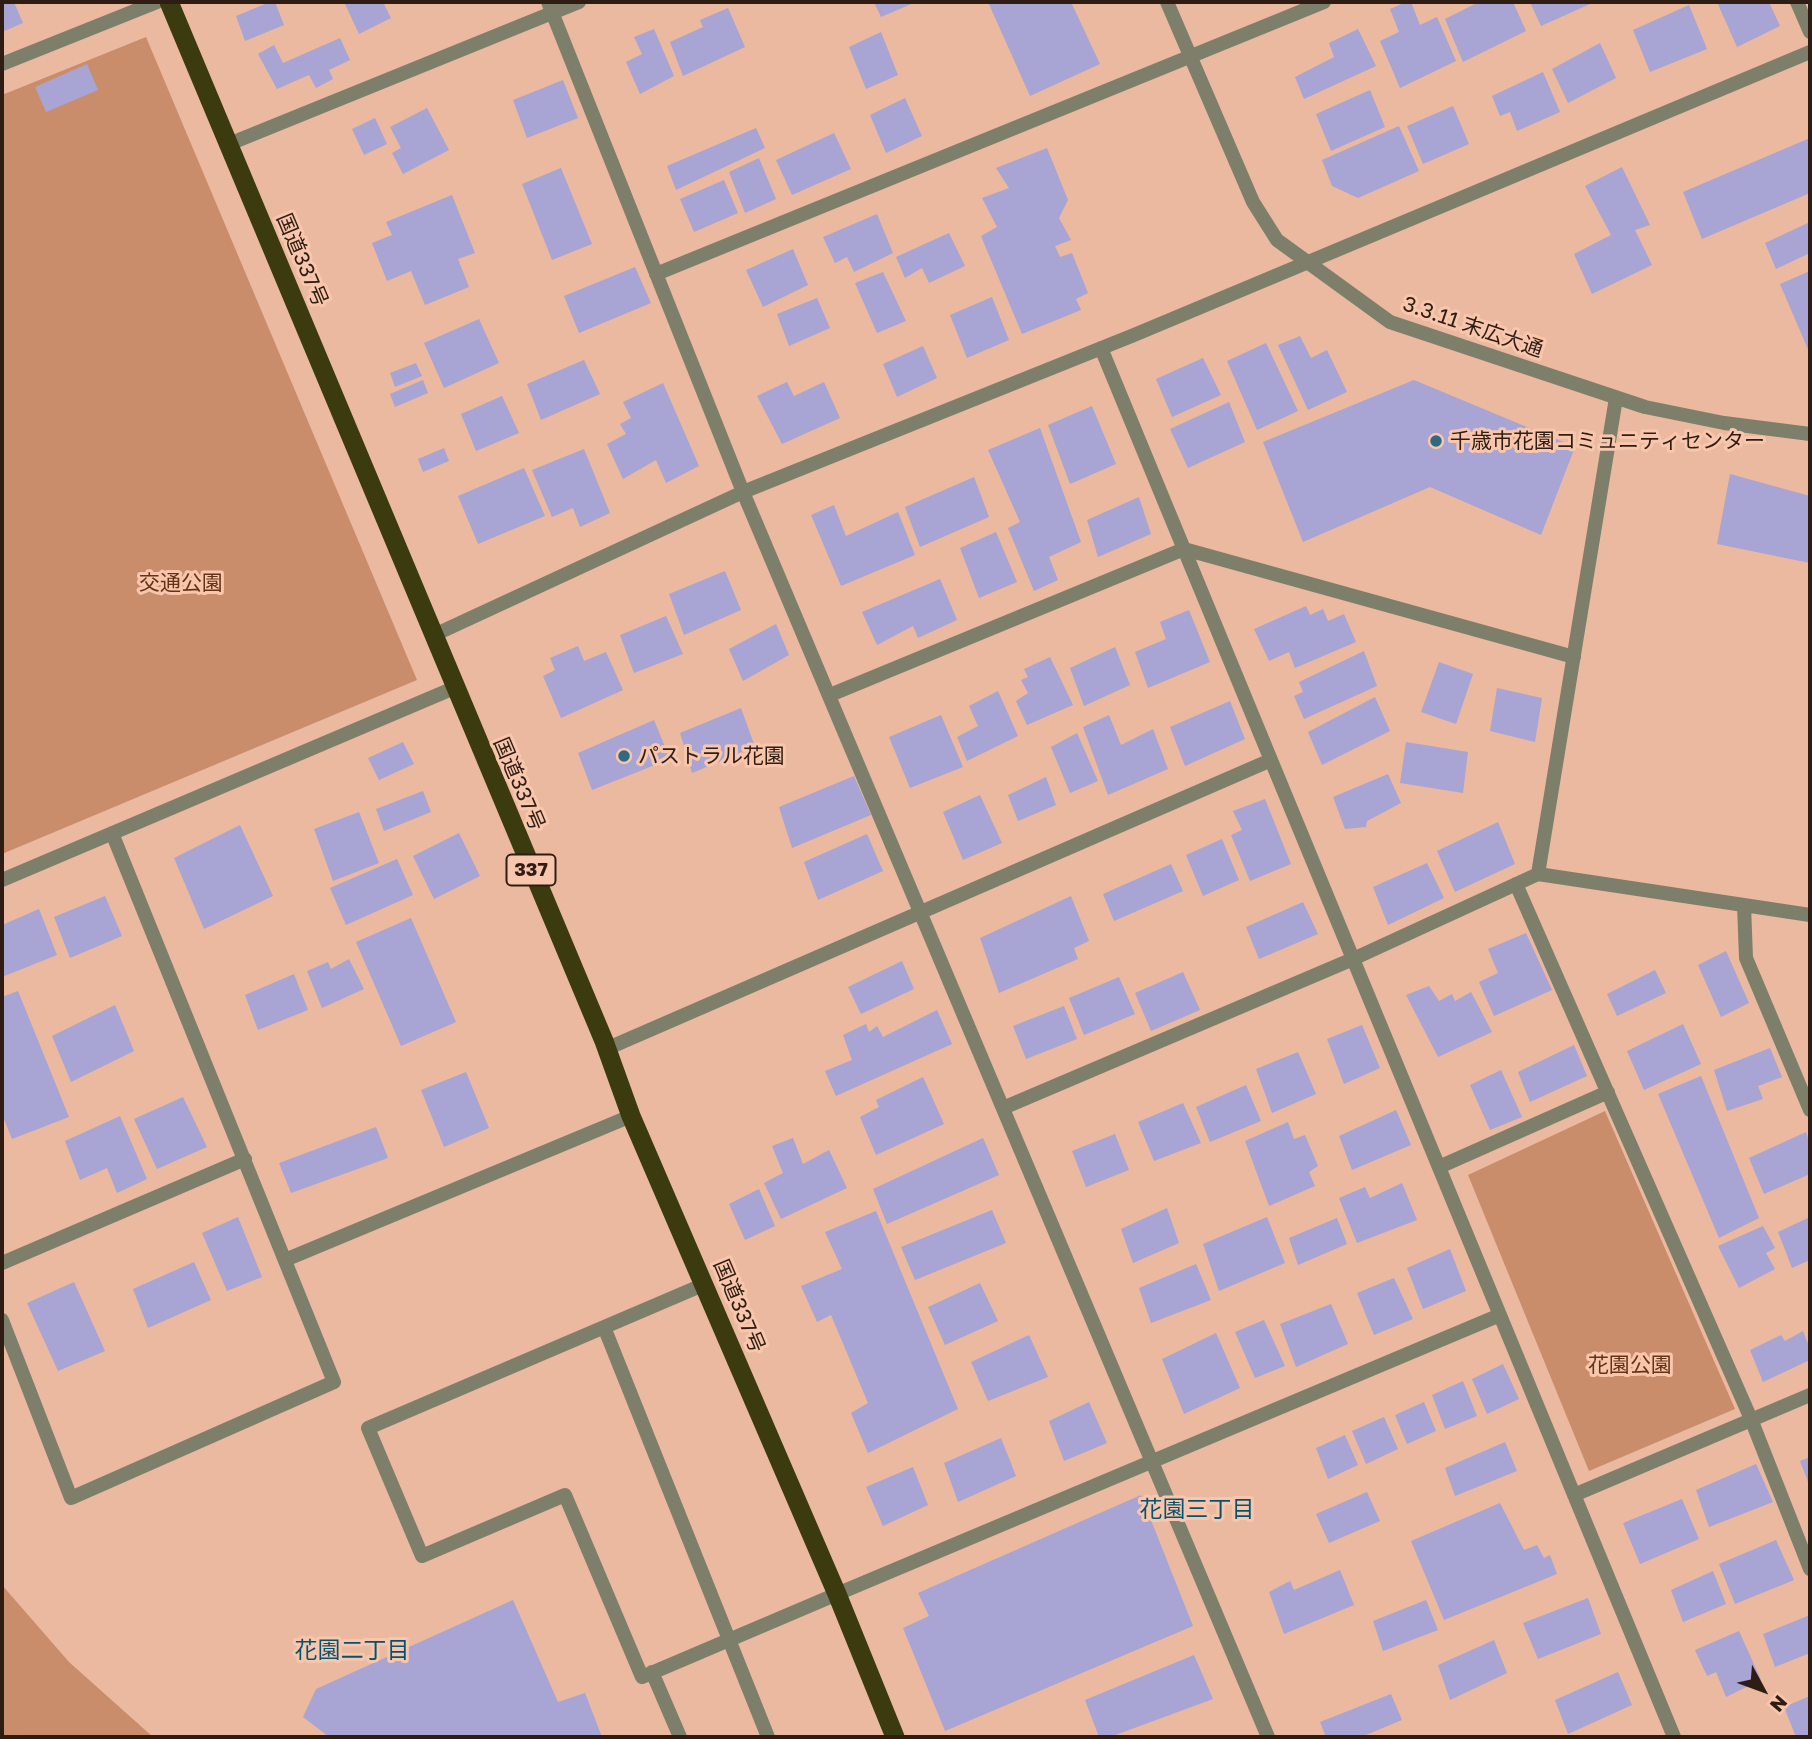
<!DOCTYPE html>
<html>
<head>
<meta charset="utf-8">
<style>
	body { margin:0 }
	#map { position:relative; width:1812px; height:1739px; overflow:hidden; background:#eab99f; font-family:"Golos Text",sans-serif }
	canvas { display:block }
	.frame { position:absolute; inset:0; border:4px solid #2f1d13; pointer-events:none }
	.north { position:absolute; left:1728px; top:1655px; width:70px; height:70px; -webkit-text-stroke:5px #f8c6ac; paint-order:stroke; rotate:131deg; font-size:19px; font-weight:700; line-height:28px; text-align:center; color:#2f1d13 }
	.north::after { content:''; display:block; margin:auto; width:24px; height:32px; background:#2f1d13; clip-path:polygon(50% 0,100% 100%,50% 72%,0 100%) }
</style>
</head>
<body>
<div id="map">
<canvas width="1812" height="1739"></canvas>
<div class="frame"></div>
<div class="north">N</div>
</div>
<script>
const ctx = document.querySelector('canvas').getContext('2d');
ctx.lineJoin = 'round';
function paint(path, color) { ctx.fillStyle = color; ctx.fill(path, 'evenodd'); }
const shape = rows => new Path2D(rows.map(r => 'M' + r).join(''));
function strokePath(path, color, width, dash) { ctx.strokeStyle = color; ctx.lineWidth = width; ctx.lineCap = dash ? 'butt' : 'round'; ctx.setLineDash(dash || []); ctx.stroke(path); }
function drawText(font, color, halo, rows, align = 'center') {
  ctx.font = font + ' "Golos Text","Noto Sans JP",sans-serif'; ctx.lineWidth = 6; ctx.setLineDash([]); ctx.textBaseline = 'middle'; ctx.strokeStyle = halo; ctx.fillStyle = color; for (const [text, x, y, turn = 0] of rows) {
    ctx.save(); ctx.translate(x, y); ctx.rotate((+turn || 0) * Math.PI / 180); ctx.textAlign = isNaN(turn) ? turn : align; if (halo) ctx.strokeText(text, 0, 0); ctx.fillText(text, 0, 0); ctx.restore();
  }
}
paint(shape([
	[146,37,417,680,2,854,2,95],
	[1605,1111,1735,1409,1589,1471,1468,1175],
	[2,1585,69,1662,153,1737,2,1737]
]), '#ca8d6c');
paint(shape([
	[2,2,14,2,23,23,2,32],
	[270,2,275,2,284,25,245,41,236,16],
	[344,2,383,2,391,18,359,34],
	[874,2,916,2,881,17],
	[988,2,1071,2,1100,64,1030,96],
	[1406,2,1411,2,1420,25,1437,17,1456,61,1400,88,1380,41,1399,32,1390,9],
	[1479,2,1513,2,1526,31,1463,62,1445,19],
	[1530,2,1589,2,1590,4,1541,26],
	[1717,2,1769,2,1780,26,1737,47],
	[1689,5,1707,49,1650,72,1633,30],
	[728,8,745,47,683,76,670,42,703,27,700,20],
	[654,29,674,76,640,94,626,62,642,54,634,37],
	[1358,29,1376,66,1304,99,1295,77,1334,57,1329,43],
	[881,32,898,75,866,89,849,47],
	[340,38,350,60,329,70,333,79,316,88,309,75,277,89,258,54,274,45,283,63],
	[1600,43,1616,78,1568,103,1552,69],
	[87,64,98,90,46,112,35,87],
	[1543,72,1560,112,1517,131,1510,112,1500,116,1492,96],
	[563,80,578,118,527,138,513,100],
	[1370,90,1385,127,1331,151,1316,114],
	[905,98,922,136,886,153,870,115],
	[1453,106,1469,144,1423,164,1407,126],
	[427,108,449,150,403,174,392,153,401,148,390,127],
	[375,118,387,144,364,155,352,129],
	[1399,126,1419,171,1358,198,1332,186,1322,160],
	[756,128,765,148,676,190,667,166],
	[834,133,851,169,792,195,776,160],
	[1810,138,1810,193,1702,239,1683,192],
	[1047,148,1068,200,1059,218,1071,240,1055,246,1060,257,1072,253,1088,293,1076,299,1081,310,1022,334,981,236,997,227,982,198,1009,188,996,168],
	[759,158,776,199,745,213,729,172],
	[1622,167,1650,225,1635,230,1652,265,1592,294,1574,254,1611,235,1585,186],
	[561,168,592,244,552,260,522,184],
	[724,180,738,213,694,232,680,199],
	[452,195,475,253,458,259,469,287,425,305,411,271,387,281,372,243,392,235,386,222],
	[877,214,893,253,854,272,847,257,835,263,823,237],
	[1810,222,1810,253,1776,269,1765,243],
	[949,233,965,266,929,283,922,268,905,278,896,257],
	[793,249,808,285,763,307,746,270],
	[635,267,651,303,579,333,564,296],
	[1810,271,1810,354,1780,284],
	[883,272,906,321,877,333,855,283],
	[992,297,1009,340,967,358,950,315],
	[817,298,830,328,789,346,777,314],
	[479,319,499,363,444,388,424,343],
	[1300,336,1311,358,1327,350,1347,392,1308,410,1278,345],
	[1266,343,1298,411,1257,430,1227,361],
	[923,346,937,378,897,397,883,364],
	[1203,358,1221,395,1172,417,1156,379],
	[584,360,600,394,541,420,527,384],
	[416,363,422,376,395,387,390,373],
	[423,380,428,393,395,407,390,394],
	[1414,380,1575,447,1541,535,1430,487,1303,542,1263,442],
	[787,382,794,396,824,382,840,418,782,444,757,396],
	[663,383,699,466,666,483,656,460,623,479,607,444,626,434,620,424,631,418,623,402],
	[502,396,519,433,476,451,461,414],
	[1229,402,1245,442,1188,468,1170,429],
	[1092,406,1116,464,1070,484,1048,425],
	[1040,428,1081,542,1049,557,1058,580,1034,591,1008,528,1020,522,988,450],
	[444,448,449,461,423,472,418,459],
	[584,449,610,513,580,527,573,508,552,517,532,470],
	[524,468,545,516,478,544,458,496],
	[1730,474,1810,496,1810,563,1717,544],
	[974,477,989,517,920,547,905,507],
	[1139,497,1151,534,1098,557,1087,520],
	[834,505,846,536,898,512,915,555,841,586,811,515],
	[996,532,1017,582,979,598,960,548],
	[725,571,741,610,684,635,669,594],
	[940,579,957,620,918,638,913,626,877,645,862,612],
	[1306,606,1310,615,1323,609,1328,621,1344,614,1356,642,1295,668,1289,652,1269,661,1254,629],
	[1189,610,1210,662,1148,688,1135,652,1166,639,1160,622],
	[666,616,683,654,634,673,620,635],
	[776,624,789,655,743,681,729,649],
	[578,646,584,661,606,652,623,690,561,718,543,676,555,670,550,658],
	[1115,647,1130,685,1084,706,1070,668],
	[1364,651,1377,686,1304,719,1294,696,1303,692,1299,682],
	[1050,657,1073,705,1027,725,1016,701,1028,693,1021,680,1028,677,1024,669],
	[1439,662,1473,674,1456,724,1421,712],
	[1497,688,1542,698,1535,742,1490,731],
	[998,691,1018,736,967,761,957,737,978,726,969,706],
	[1375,697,1390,731,1322,765,1308,732],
	[1230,701,1245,739,1185,766,1170,727],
	[741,708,755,747,692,773,680,733],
	[941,715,963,767,910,788,889,737],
	[1109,715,1121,745,1153,729,1168,769,1108,795,1083,727],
	[654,720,670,759,592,790,578,753],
	[1077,733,1098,781,1070,793,1051,747],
	[403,742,414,764,379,780,368,758],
	[1406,742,1468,752,1463,793,1400,783],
	[1388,774,1401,803,1367,821,1366,827,1345,829,1333,797],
	[854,776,871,815,792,848,779,807],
	[1046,777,1056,805,1018,821,1008,795],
	[423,791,431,812,384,831,376,809],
	[980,795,1002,843,963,860,943,812],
	[1265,799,1291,864,1250,881,1231,835,1242,830,1233,811],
	[359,812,379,863,333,881,314,829],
	[1498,822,1515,864,1455,892,1437,851],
	[240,825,273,896,204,929,174,858],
	[459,833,480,876,434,899,413,856],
	[867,834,883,871,818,900,804,862],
	[1222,839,1239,880,1203,896,1186,855],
	[397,859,413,895,346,925,330,888],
	[1427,863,1444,898,1388,925,1373,887],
	[1171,864,1183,891,1114,921,1103,894],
	[105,896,122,936,70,958,54,917],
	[1071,896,1089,941,1074,948,1078,959,999,993,980,938],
	[1303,902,1318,934,1259,959,1246,927],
	[39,909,57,955,2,977,2,925],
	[411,918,456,1022,401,1046,356,942],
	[1526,933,1552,990,1494,1016,1479,982,1498,973,1488,949],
	[1726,951,1749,1003,1721,1017,1698,965],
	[349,959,364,989,322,1008,307,971,328,962,331,969],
	[902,961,914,989,861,1014,848,987],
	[1655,970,1666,993,1617,1016,1607,994],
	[1183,972,1200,1010,1151,1031,1135,993],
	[294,974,308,1010,258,1030,245,995],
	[1119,977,1135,1014,1084,1035,1069,998],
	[1429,986,1439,1001,1452,994,1455,1001,1471,992,1492,1032,1438,1057,1406,995],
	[18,991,69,1117,12,1139,2,1114,2,997],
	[115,1005,134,1051,71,1082,52,1036],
	[1064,1006,1077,1039,1026,1059,1013,1026],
	[937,1010,952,1044,836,1096,825,1071,852,1060,843,1035,866,1024,869,1032,877,1026,883,1037],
	[1683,1024,1701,1064,1644,1090,1627,1051],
	[1362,1025,1380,1068,1344,1084,1327,1039],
	[1574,1045,1587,1076,1530,1102,1518,1072],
	[1770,1048,1782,1077,1758,1086,1763,1099,1727,1111,1714,1070],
	[1298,1052,1316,1094,1272,1113,1256,1069],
	[1501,1070,1522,1117,1490,1130,1470,1085],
	[466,1072,489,1128,444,1147,421,1090],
	[1701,1076,1759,1218,1719,1238,1658,1094],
	[923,1077,944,1124,876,1155,860,1117,879,1107,876,1100],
	[1246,1085,1261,1121,1210,1142,1196,1107],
	[183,1097,207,1147,157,1169,134,1119],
	[1183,1103,1201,1143,1154,1161,1138,1122],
	[1396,1110,1411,1145,1352,1170,1339,1136],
	[120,1116,147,1179,117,1193,107,1168,80,1180,65,1141],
	[1288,1122,1294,1139,1305,1135,1318,1166,1309,1172,1315,1186,1269,1206,1245,1141],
	[376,1127,388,1158,291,1193,279,1163],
	[1806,1132,1810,1144,1810,1174,1764,1194,1749,1158],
	[1115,1134,1129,1170,1086,1187,1072,1151],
	[793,1138,803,1164,829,1150,847,1188,781,1219,764,1183,783,1173,772,1146],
	[983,1138,999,1175,887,1224,873,1189],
	[1402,1183,1417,1220,1357,1243,1339,1198,1365,1187,1370,1198],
	[759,1189,775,1226,745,1240,729,1204],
	[1167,1208,1179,1243,1133,1263,1121,1229],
	[992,1210,1006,1243,915,1280,901,1247],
	[876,1211,958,1409,868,1453,851,1413,868,1403,831,1315,817,1322,801,1286,842,1269,825,1232],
	[238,1217,262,1277,227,1291,202,1233],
	[1267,1217,1285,1263,1219,1291,1203,1244],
	[1810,1217,1810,1260,1792,1268,1778,1232],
	[1337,1218,1347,1244,1298,1265,1289,1238],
	[1763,1226,1775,1248,1766,1253,1775,1269,1739,1288,1718,1246],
	[1450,1249,1466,1291,1423,1309,1407,1268],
	[194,1262,211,1300,148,1328,133,1289],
	[1196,1264,1211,1300,1151,1323,1139,1288],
	[1394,1278,1413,1319,1374,1335,1357,1293],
	[74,1282,105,1351,58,1371,27,1303],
	[980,1283,998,1321,945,1345,928,1307],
	[1331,1304,1348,1344,1296,1367,1280,1324],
	[1264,1320,1285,1366,1255,1378,1235,1332],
	[1803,1331,1810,1349,1810,1360,1763,1382,1750,1350,1781,1335,1785,1341],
	[1216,1333,1240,1388,1184,1414,1162,1359],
	[1029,1335,1048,1377,988,1401,971,1362],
	[1503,1364,1519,1399,1487,1414,1472,1379],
	[1463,1381,1477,1416,1445,1429,1432,1395],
	[1089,1402,1107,1443,1064,1461,1049,1421],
	[1424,1402,1436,1431,1407,1444,1395,1415],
	[1384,1417,1398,1449,1366,1464,1352,1431],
	[1345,1435,1358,1465,1328,1479,1316,1448],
	[1001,1438,1016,1476,958,1502,944,1463],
	[1505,1442,1517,1471,1455,1496,1445,1468],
	[1810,1457,1810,1487,1800,1461],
	[1756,1464,1773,1502,1709,1527,1696,1490],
	[913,1467,928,1505,883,1526,866,1487],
	[1367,1492,1380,1521,1329,1543,1316,1514],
	[1141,1495,1193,1626,945,1731,903,1628,929,1616,918,1593],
	[1682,1499,1699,1539,1640,1564,1623,1523],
	[1500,1503,1524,1550,1537,1545,1544,1558,1550,1555,1557,1574,1444,1620,1411,1541],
	[1776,1540,1794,1580,1735,1604,1719,1564],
	[1340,1570,1354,1605,1284,1634,1269,1592,1290,1581,1294,1590],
	[1713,1571,1726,1604,1683,1622,1671,1590],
	[1588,1598,1601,1634,1538,1659,1523,1623],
	[513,1600,558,1702,585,1693,602,1737,329,1737,303,1717,316,1689],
	[1426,1600,1438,1630,1383,1651,1373,1621],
	[1810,1615,1810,1653,1775,1667,1763,1634],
	[1739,1631,1761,1680,1726,1697,1716,1672,1707,1676,1695,1650],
	[1494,1640,1507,1673,1450,1700,1438,1665],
	[1194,1655,1213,1699,1110,1737,1099,1737,1085,1700],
	[1618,1672,1632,1705,1568,1734,1555,1700],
	[1391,1694,1402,1720,1361,1737,1326,1737,1320,1722],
	[1810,1696,1810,1737,1796,1737,1784,1707]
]), '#a8a4d3');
strokePath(shape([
	[705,1284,368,1428,422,1556,565,1495,642,1677,837,1594],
	[604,1327,768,1737],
	[652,1672,680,1737]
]), '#7e7f6a', 14);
strokePath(shape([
	[548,2,743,492,1268,1737],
	[1797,2,1810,32],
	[2,64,157,2],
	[229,144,579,2],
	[656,274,1324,2],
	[1101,348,1674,1737],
	[434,635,743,492,1134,335,1810,52],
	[830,695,1184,549,1574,657],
	[1538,874,1810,915],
	[2,880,454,688],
	[1516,884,1751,1419,1810,1569],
	[1744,905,1746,958,1810,1110],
	[606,1049,1271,760],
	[1003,1108,1353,959,1538,874,1616,398],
	[1439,1167,1608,1092],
	[285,1260,631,1116],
	[2,1263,245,1159],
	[2,1320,71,1498,334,1382,112,833],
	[1574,1495,1810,1395],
	[837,1594,1500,1315]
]), '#7e7f6a', 14);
strokePath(shape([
	[1167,2,1253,202,1277,240,1390,322,1645,407,1724,423,1810,434]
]), '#7e7f6a', 14);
strokePath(shape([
	[169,2,604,1041,631,1116,837,1594,895,1737]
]), '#3c3b10', 19);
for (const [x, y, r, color] of [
	[1436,441,7,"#2f6982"],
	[624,756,7,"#2f6982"]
]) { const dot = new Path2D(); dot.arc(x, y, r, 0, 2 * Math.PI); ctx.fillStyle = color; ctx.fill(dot); strokePath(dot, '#f8c6ac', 2.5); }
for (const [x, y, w] of [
	[531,870,49]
]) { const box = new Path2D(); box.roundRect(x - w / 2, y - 15.5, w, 31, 5); ctx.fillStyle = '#f8c6ac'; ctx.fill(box); strokePath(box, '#2f1d13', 2); }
drawText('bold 19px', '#2f1d13', null, [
	["337",531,870]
]);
drawText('21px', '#2f1d13', '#f8c6ac', [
	["国道337号",302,260,67],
	["3.3.11 末広大通",1473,327,19],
	["国道337号",519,784,67],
	["国道337号",739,1306,67]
]);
drawText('21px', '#2f1d13', '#f8c6ac', [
	["千歳市花園コミュニティセンター",1450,441],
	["パストラル花園",638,756]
], 'left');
drawText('21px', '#633316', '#f8c6ac', [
	["交通公園",181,583],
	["花園公園",1630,1365]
]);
drawText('23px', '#04536e', '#f8c6ac', [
	["花園三丁目",1197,1510],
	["花園二丁目",352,1651]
]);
</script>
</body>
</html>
